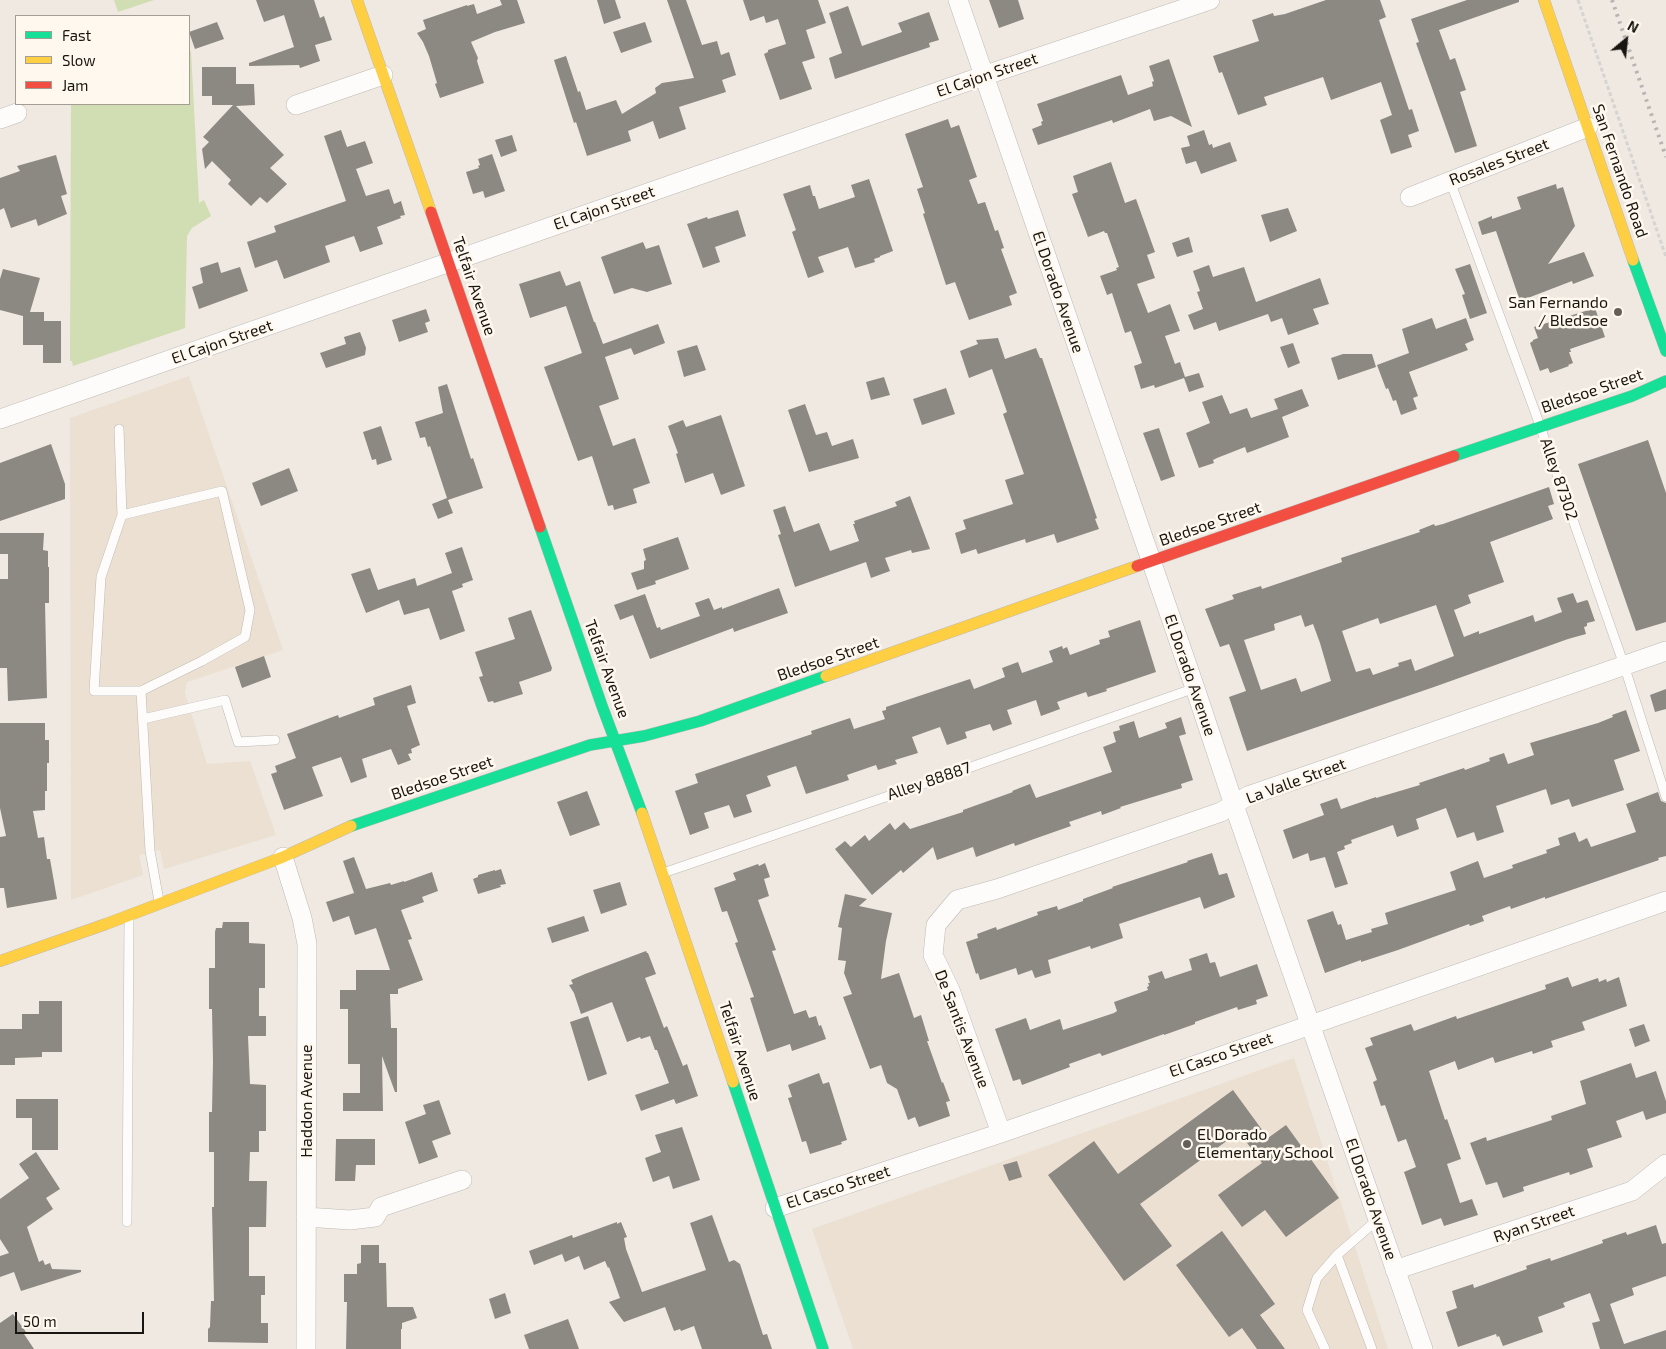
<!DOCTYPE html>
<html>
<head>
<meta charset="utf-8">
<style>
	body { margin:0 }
	#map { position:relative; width:1666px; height:1349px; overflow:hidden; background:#efe9e2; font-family:"Exo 2",sans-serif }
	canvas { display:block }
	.legend { position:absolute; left:15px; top:15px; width:175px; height:90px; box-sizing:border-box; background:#fff8ef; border:1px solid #a39d96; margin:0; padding:6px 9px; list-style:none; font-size:15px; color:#191510 }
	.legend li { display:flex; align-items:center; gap:10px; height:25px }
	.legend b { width:25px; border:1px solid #a39d96 }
	.north { position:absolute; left:1601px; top:15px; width:50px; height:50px; -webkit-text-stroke:4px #fff8ef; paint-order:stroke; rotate:28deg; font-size:14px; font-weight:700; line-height:20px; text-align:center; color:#191510 }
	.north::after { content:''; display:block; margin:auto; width:18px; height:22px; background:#191510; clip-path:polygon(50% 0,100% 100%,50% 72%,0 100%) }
	.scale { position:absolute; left:15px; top:1312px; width:129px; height:22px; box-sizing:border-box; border:2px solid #191510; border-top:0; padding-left:6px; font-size:15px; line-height:18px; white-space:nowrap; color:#191510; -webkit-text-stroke:4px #fff8ef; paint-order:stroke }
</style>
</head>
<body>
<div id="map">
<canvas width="1666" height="1349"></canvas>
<ul class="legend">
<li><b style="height:6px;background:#16e098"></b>Fast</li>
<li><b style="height:6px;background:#ffcf43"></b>Slow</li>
<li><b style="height:6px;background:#f24e42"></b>Jam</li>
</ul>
<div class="north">N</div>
<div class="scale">50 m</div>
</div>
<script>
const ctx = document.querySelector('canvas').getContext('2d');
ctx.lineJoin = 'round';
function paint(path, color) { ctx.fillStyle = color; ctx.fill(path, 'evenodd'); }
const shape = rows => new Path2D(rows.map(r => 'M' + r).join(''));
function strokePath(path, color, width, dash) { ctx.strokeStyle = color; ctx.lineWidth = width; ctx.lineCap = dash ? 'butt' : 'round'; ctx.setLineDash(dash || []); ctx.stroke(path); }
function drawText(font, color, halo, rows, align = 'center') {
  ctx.font = font + ' "Exo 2",sans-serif'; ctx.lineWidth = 5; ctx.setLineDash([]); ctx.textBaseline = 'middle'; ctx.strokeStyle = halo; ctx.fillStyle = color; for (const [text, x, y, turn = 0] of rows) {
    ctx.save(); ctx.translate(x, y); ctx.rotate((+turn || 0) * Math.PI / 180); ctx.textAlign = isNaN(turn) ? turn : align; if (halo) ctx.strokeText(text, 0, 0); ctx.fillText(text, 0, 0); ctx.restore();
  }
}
paint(shape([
	[189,376,283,650,187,682,185,693,207,764,250,761,276,835,164,869,160,850,139,855,143,875,71,900,70,418],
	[1294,1058,1388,1349,853,1349,812,1229]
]), '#ebe0d1');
paint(shape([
	[114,0,154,0,118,12],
	[191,51,199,203,204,200,211,216,192,228,187,236,185,328,73,366,72,361,70,361,71,104,189,104,189,52]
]), '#d1ddb2');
paint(shape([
	[256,0,314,0,320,18,324,16,332,40,315,45,320,61,300,68,299,65,249,66,249,63,294,47,284,15,264,22],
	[500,0,517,0,525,23,495,32,471,42,478,58,477,61,484,83,440,98,435,84,437,83,429,56,423,42,417,33,426,29,423,20,467,5,467,6,474,4,477,14,502,5],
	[597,0,615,0,621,18,604,24],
	[667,0,686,0,702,45,717,41,721,55,729,52,736,75,722,80,726,92,679,107,686,129,659,139,653,121,628,131,631,141,587,156,576,122,574,123,554,60,566,56,578,92,580,91,586,110,616,100,622,114,656,93,655,88,662,83,694,78],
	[743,0,818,0,826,23,806,30,815,58,802,62,812,89,780,100,764,54,768,52,768,50,786,44,778,19,766,23,764,16,750,21],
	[989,0,1018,0,1024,19,999,28],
	[1326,0,1380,0,1386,17,1379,20,1409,110,1412,109,1419,131,1408,135,1412,147,1391,154,1380,120,1392,115,1381,82,1331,100,1323,77,1264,97,1267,105,1238,115,1222,72,1219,73,1213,56,1259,41,1252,20,1273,13,1274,16,1285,14],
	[1467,0,1519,0,1519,2,1439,30,1450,60,1455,58,1466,90,1460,92,1477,146,1455,153,1416,43,1419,42,1411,19],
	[848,6,862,46,902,32,898,23,929,12,939,40,929,43,930,47,835,79,829,58,842,53,829,13],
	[217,22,224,39,195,49,189,32],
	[645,22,652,42,621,53,613,32],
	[1169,59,1192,127,1171,116,1154,121,1150,109,1113,123,1112,120,1038,145,1032,129,1042,125,1041,122,1043,121,1037,104,1121,75,1128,95,1153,86,1152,82,1154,81,1149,66],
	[202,67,236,67,236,84,254,84,255,105,236,106,284,155,270,168,287,184,267,203,260,197,251,206,228,184,231,180,212,161,205,169,202,149,209,142,203,137,233,105,212,105,212,96,202,96],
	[948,119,951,128,959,125,977,177,969,180,978,204,985,202,995,231,998,230,1004,248,1001,249,1017,293,1009,296,1012,305,969,320,955,282,946,285,923,214,925,213,917,189,923,187,905,134],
	[341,130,347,147,365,141,373,163,356,169,366,196,389,189,394,204,401,201,405,215,400,216,401,218,377,227,383,244,360,252,354,236,325,246,330,262,303,272,284,279,277,260,255,268,247,242,276,232,274,226,346,201,324,136],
	[1204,130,1209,145,1212,144,1213,148,1230,142,1237,161,1201,174,1196,161,1186,164,1181,148,1190,146,1187,136],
	[512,135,517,151,501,157,495,140],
	[492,154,505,191,485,198,483,191,473,194,466,172,479,168,478,166,480,165,478,159],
	[56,155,67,194,61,196,67,214,38,226,36,219,11,228,4,208,0,210,0,178,20,171,17,166],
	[1111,162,1125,203,1136,199,1155,252,1147,255,1155,278,1137,284,1148,313,1170,304,1180,331,1165,336,1175,364,1180,362,1185,377,1199,373,1204,387,1189,392,1184,378,1155,388,1154,385,1141,389,1134,366,1142,363,1131,331,1125,333,1112,293,1107,295,1100,276,1117,270,1116,268,1119,267,1107,233,1105,233,1104,231,1088,237,1072,194,1078,192,1073,176],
	[869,179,893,251,880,256,880,257,874,259,875,262,855,268,848,247,818,257,824,272,808,278,792,232,796,230,783,194,810,185,813,196,815,196,819,209,855,197,851,185],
	[1556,184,1557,189,1563,187,1575,226,1548,264,1584,252,1594,276,1573,284,1572,281,1520,301,1496,231,1482,235,1478,222,1492,216,1492,219,1521,209,1517,197],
	[1288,208,1297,231,1270,242,1261,215],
	[738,210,746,236,715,247,720,262,703,268,687,224,707,217,708,219],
	[1189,237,1193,252,1177,257,1172,243],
	[643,242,646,249,659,245,672,284,647,292,632,288,614,294,601,257],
	[218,262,221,273,240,267,248,291,199,309,192,287,203,283,200,268],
	[1470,264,1487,313,1470,319,1462,295,1465,294,1455,269],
	[1209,265,1213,277,1244,267,1256,302,1320,278,1329,304,1313,309,1319,324,1288,335,1282,318,1271,322,1268,314,1219,331,1216,322,1194,330,1188,315,1203,309,1197,292,1200,291,1193,271],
	[3,269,40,278,30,312,44,312,44,321,61,321,61,363,43,363,43,345,23,345,23,316,0,310,0,279],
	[560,271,566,286,580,281,594,322,595,322,603,344,658,324,665,343,634,355,631,348,605,357,619,399,599,406,613,446,635,438,650,483,633,489,637,503,614,510,613,505,608,506,592,456,578,461,544,367,582,353,566,306,530,318,519,284],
	[1595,308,1605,337,1570,349,1571,352,1569,352,1573,363,1568,365,1569,366,1550,373,1548,368,1540,371,1530,343,1533,341,1533,340,1538,338,1534,327],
	[426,309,430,321,425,323,428,332,399,342,392,320],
	[1432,318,1436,329,1466,318,1474,340,1465,344,1468,350,1409,372,1418,396,1413,398,1417,409,1401,415,1396,400,1393,401,1388,388,1386,389,1377,365,1409,353,1402,329],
	[360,332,366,348,365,355,326,368,320,353,346,344,344,337],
	[998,338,1005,359,1036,348,1040,358,1042,358,1097,518,1095,519,1099,529,1057,543,1054,534,1026,543,1025,539,978,554,976,549,961,554,955,533,966,529,963,520,1013,504,1005,480,1024,474,1003,414,1007,412,992,369,969,378,960,351,978,344,976,340],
	[1293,343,1300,363,1288,368,1280,347],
	[697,345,706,370,684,377,677,351],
	[1343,354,1372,354,1376,367,1338,380,1331,358],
	[884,377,890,395,871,400,866,382],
	[447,384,471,459,473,458,483,488,448,500,453,513,438,519,432,504,447,498,430,446,428,447,425,437,420,438,415,422,443,413,438,387],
	[946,388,955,414,922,425,913,399],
	[1302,389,1309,406,1282,417,1289,437,1247,453,1245,447,1217,458,1213,460,1214,463,1199,468,1186,433,1210,423,1202,402,1222,395,1230,414,1247,408,1251,418,1278,409,1274,399],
	[805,404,816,435,827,432,832,446,853,439,859,458,809,472,788,410],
	[721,415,745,486,721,495,713,473,685,483,676,454,678,453,668,426,683,420,686,427],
	[381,426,392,460,377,465,376,459,372,460,363,432],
	[1159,428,1175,476,1161,481,1143,433],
	[1648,440,1666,493,1666,622,1636,631,1578,464],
	[51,444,65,484,65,499,0,521,0,463],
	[289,468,298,491,261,506,252,483],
	[1549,487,1554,504,1548,506,1553,519,1490,542,1504,582,1468,595,1471,603,1454,610,1464,637,1479,631,1479,634,1533,615,1535,622,1562,612,1557,598,1573,593,1577,603,1587,600,1588,601,1595,621,1587,623,1587,626,1584,627,1586,634,1568,639,1434,687,1247,751,1229,697,1246,691,1229,644,1220,647,1205,609,1234,599,1232,595,1261,586,1262,589,1342,562,1341,558,1420,532,1419,530,1434,524,1435,526,1443,524],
	[1436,605,1454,656,1415,671,1411,659,1398,663,1399,666,1373,675,1370,668,1356,672,1342,631,1378,618,1380,624],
	[1301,615,1305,627,1313,624,1320,643,1331,681,1301,692,1296,678,1261,690,1244,640,1275,630,1274,624],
	[910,496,930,549,912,553,911,550,885,558,890,571,871,578,866,562,795,587,778,535,781,534,773,510,785,506,794,532,819,523,830,551,859,541,853,524,855,524,854,521,897,506,895,502],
	[0,533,44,533,43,550,48,551,48,567,49,567,49,603,45,603,47,698,8,701,7,668,0,668,0,579,8,579,8,554,0,554],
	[678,537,689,569,655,581,656,584,637,590,631,573,644,569,644,561,646,560,643,549],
	[462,547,473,580,462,584,463,587,452,591,465,631,440,640,429,608,404,615,399,600,366,613,351,574,370,568,378,590,415,578,417,586,452,573,445,553],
	[779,588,788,613,734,632,733,628,650,659,633,615,620,620,614,605,645,594,657,628,660,627,661,630,700,616,695,603,709,598,714,610,722,607,722,609],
	[531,610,552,668,551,671,519,682,523,694,494,703,493,701,488,702,479,677,483,676,475,652,515,639,508,618],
	[1140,620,1156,672,1106,689,1107,691,1088,697,1086,692,1057,702,1060,709,1041,716,1036,700,1007,710,1012,724,993,731,990,724,965,732,967,738,947,745,940,727,912,737,918,753,895,760,897,764,878,770,876,765,847,775,849,780,806,794,796,766,767,776,771,786,746,795,752,812,734,818,729,805,704,813,709,828,690,835,675,791,698,783,695,774,812,734,811,731,850,718,854,729,885,719,882,711,886,710,886,707,970,679,974,689,1005,677,1002,668,1018,662,1022,673,1053,662,1049,651,1062,646,1063,649,1067,647,1070,655,1100,644,1099,640,1110,637,1108,631],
	[264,656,271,677,242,688,235,667],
	[411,685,416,703,407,706,420,745,411,749,412,753,408,754,411,760,398,765,391,749,362,759,367,777,351,783,341,757,312,767,323,796,284,810,271,774,277,772,275,766,296,758,287,734,338,715,339,718,375,705,373,698],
	[1666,689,1666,709,1655,712,1650,695],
	[1626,710,1640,751,1614,760,1624,790,1572,807,1569,799,1551,805,1546,789,1496,806,1504,832,1477,841,1474,832,1457,838,1446,808,1416,819,1419,829,1397,837,1393,825,1351,840,1352,843,1344,846,1345,849,1337,852,1348,884,1335,888,1325,857,1310,861,1308,853,1293,859,1283,830,1324,815,1320,804,1337,798,1341,809,1376,797,1376,798,1420,785,1419,783,1464,768,1465,770,1490,761,1489,758,1504,753,1508,764,1534,755,1530,743,1598,723,1613,717,1612,715],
	[1181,717,1186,734,1179,736,1193,780,1181,784,1182,788,1120,807,1121,808,1102,815,1101,811,1069,822,1071,826,1034,839,1015,846,1014,843,976,857,973,847,937,860,933,847,903,873,901,870,872,895,835,849,845,841,851,847,865,835,869,841,890,823,895,830,904,822,910,829,963,812,963,810,1013,792,1012,791,1030,784,1036,798,1112,772,1103,747,1116,742,1113,732,1120,730,1119,726,1134,721,1139,738,1167,728,1165,723],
	[0,723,45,723,45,740,49,740,49,763,47,763,47,791,45,791,45,810,33,811,38,838,44,837,47,859,50,859,57,899,7,908,4,888,0,888,0,837,6,836,0,808],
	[587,791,600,825,570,836,557,802],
	[1658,792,1661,801,1666,803,1666,856,1658,858,1659,860,1545,899,1545,897,1511,909,1510,906,1482,916,1484,921,1470,926,1469,924,1398,950,1361,962,1361,960,1325,973,1307,920,1333,911,1338,925,1341,924,1346,940,1372,932,1371,929,1388,924,1385,913,1456,890,1450,872,1478,861,1484,878,1513,868,1512,865,1547,853,1546,850,1560,845,1558,838,1575,832,1579,842,1587,838,1591,847,1636,832,1626,804],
	[1212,853,1219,875,1227,873,1235,897,1204,909,1200,897,1119,924,1123,938,1091,949,1090,946,1048,960,1051,973,1035,978,1032,970,1018,975,1016,968,980,980,978,973,976,974,966,942,978,938,977,934,996,927,997,930,1038,915,1037,912,1057,906,1058,910,1083,901,1083,899,1113,888,1112,887,1188,862,1187,861],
	[354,857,366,889,390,883,391,885,404,881,404,882,432,872,438,891,422,897,424,902,401,910,412,939,408,940,423,980,398,989,398,994,390,994,391,1028,397,1028,397,1092,395,1092,382,1056,383,1111,343,1111,343,1093,360,1093,360,1064,348,1064,348,1009,340,1009,340,990,356,990,356,970,390,970,376,928,355,935,349,916,333,922,326,902,354,893,343,861],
	[765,863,770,877,764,879,769,896,758,900,776,950,772,951,794,1014,806,1010,809,1018,816,1016,819,1026,821,1025,826,1039,792,1051,790,1044,767,1052,750,998,754,997,735,943,738,942,727,911,722,912,714,888,736,880,733,873,758,864,759,866],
	[501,869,506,884,500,885,501,887,478,894,473,879,478,877,478,875,495,870,495,871],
	[620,882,627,905,601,914,593,890],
	[845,894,867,899,859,906,892,913,886,941,881,979,899,973,914,1018,921,1015,929,1041,927,1041,942,1083,943,1082,950,1101,946,1102,950,1116,919,1127,915,1117,908,1120,897,1089,887,1083,881,1065,870,1069,843,997,852,994,844,973,846,961,838,960,842,928,838,927],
	[584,916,589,931,552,943,547,928],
	[223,922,249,922,249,943,265,944,265,988,259,988,259,1016,266,1016,266,1036,248,1036,250,1084,266,1085,266,1131,259,1131,259,1152,250,1152,249,1181,267,1181,266,1227,249,1227,249,1276,265,1276,265,1295,261,1295,261,1323,268,1323,268,1343,208,1342,208,1329,210,1327,211,1301,214,1301,212,1207,214,1207,214,1152,209,1152,209,1112,212,1112,213,1062,212,1009,209,1009,209,968,215,968,215,932,216,928,222,928],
	[646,951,647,953,648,953,656,974,645,978,664,1028,667,1026,683,1066,687,1064,698,1096,676,1104,674,1099,641,1111,635,1095,669,1083,657,1050,655,1050,650,1036,641,1039,640,1037,627,1042,612,1002,581,1014,574,993,569,985,573,984,571,980,585,974],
	[1207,953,1210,963,1215,962,1220,977,1257,964,1268,996,1256,1000,1257,1004,1238,1010,1237,1007,1195,1022,1195,1024,1164,1035,1164,1034,1102,1056,1100,1053,1069,1064,1070,1067,1022,1085,1020,1079,1013,1081,995,1029,1026,1018,1030,1030,1060,1019,1063,1030,1114,1013,1117,1011,1114,1002,1148,990,1147,987,1149,986,1148,983,1150,983,1148,976,1162,971,1165,979,1192,970,1189,959],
	[1568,977,1572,987,1598,978,1599,982,1606,979,1607,982,1619,977,1627,1006,1582,1022,1585,1030,1551,1041,1553,1047,1533,1054,1532,1051,1495,1063,1493,1057,1458,1070,1455,1061,1429,1071,1445,1120,1447,1119,1461,1159,1447,1164,1460,1203,1472,1199,1478,1215,1444,1226,1441,1218,1422,1225,1404,1172,1416,1167,1406,1139,1398,1142,1385,1105,1381,1106,1373,1082,1377,1080,1365,1048,1373,1045,1370,1038,1411,1024,1414,1031,1456,1016,1457,1019,1546,989,1545,985],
	[39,1001,62,1001,62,1052,42,1052,42,1057,15,1058,15,1065,0,1065,0,1029,22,1029,22,1014,39,1014],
	[588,1016,607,1074,588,1081,570,1022],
	[1644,1024,1650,1041,1635,1047,1629,1029],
	[1631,1063,1636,1078,1656,1071,1666,1101,1666,1113,1646,1120,1643,1111,1616,1121,1622,1137,1587,1149,1593,1167,1570,1175,1569,1172,1523,1187,1524,1191,1503,1198,1497,1182,1486,1185,1470,1143,1486,1137,1487,1141,1552,1120,1551,1116,1586,1104,1580,1081],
	[819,1073,823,1084,829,1082,847,1140,841,1142,842,1144,810,1154,806,1141,802,1142,796,1123,788,1098,792,1097,788,1085],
	[1233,1090,1268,1138,1286,1125,1339,1198,1286,1237,1265,1210,1242,1227,1218,1195,1262,1163,1239,1132,1140,1204,1172,1246,1124,1281,1048,1175,1094,1141,1118,1174],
	[16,1099,58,1099,58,1150,32,1150,32,1118,16,1118],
	[439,1100,451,1134,432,1141,438,1157,419,1164,405,1122,426,1114,423,1105],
	[682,1127,700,1180,673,1189,669,1176,653,1182,645,1158,661,1152,655,1135],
	[336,1139,375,1139,375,1165,356,1165,355,1181,335,1181],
	[36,1152,60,1189,46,1198,53,1209,27,1227,39,1262,43,1260,45,1265,50,1263,52,1269,81,1270,81,1272,21,1291,14,1272,0,1277,0,1256,9,1253,0,1239,0,1199,29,1178,19,1164],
	[1017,1161,1022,1177,1009,1181,1003,1165],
	[712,1215,729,1262,734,1260,740,1264,763,1335,767,1334,772,1349,702,1349,694,1326,681,1331,680,1329,674,1331,665,1307,624,1322,609,1302,620,1298,609,1267,608,1268,605,1261,584,1270,579,1256,565,1262,562,1254,534,1265,529,1251,572,1235,573,1238,617,1222,617,1224,621,1222,627,1237,624,1238,626,1249,642,1292,706,1270,690,1223],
	[1656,1225,1662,1244,1666,1243,1666,1276,1632,1288,1634,1295,1610,1304,1624,1344,1666,1330,1666,1349,1600,1349,1592,1323,1600,1321,1590,1293,1563,1303,1565,1307,1538,1317,1543,1332,1503,1346,1499,1336,1497,1337,1496,1334,1458,1347,1446,1312,1457,1308,1452,1291,1473,1284,1474,1288,1527,1269,1526,1266,1550,1258,1551,1261,1603,1243,1602,1240,1626,1232,1627,1235],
	[1222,1231,1275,1304,1260,1315,1285,1349,1257,1349,1242,1328,1229,1337,1176,1265],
	[361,1245,379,1245,379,1263,386,1263,387,1307,413,1307,417,1318,402,1323,402,1329,401,1329,401,1349,346,1349,347,1302,344,1302,344,1274,357,1274,357,1264,361,1263],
	[505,1293,511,1313,495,1319,489,1299],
	[13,1314,26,1332,24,1334,34,1349,0,1349,0,1323],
	[568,1319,579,1349,529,1349,524,1335]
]), '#8c8882');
const lane = shape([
	[1450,181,1534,409,1624,665,1666,797],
	[119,429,122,515,101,577,94,691,141,691,150,851,159,901],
	[122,515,222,491,250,610,245,637,202,661,141,691],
	[143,719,225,700,238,742,275,740],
	[666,872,906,790,1195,688],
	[127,1222,129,918],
	[1337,1255,1372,1349],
	[1325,1349,1307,1310,1317,1278,1337,1255,1377,1220]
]);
const street = shape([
	[958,0,1195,688,1234,805,1423,1349],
	[296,105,383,75],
	[0,119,17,113],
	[1410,197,1588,127],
	[0,419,983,76,1210,0],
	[283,857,302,918,307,944,306,1349],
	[1001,1133,950,990,933,955,936,925,957,900,997,889,1221,812,1248,796,1666,651],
	[775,1208,1001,1133,1666,901],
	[306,1217,350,1220,375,1217,381,1207,462,1180],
	[1395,1270,1632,1191,1666,1164]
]);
const fast = shape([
	[1633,260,1666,351],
	[1454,456,1632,396,1666,381],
	[540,527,602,706,642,813],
	[351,826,590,745,644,736,700,721,826,676],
	[733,1082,823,1349]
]);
const slow = shape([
	[357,0,431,212],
	[1544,0,1633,260],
	[826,676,1137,566],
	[642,813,733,1082],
	[0,961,106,924,283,857,351,826]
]);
const jam = shape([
	[431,212,540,527],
	[1137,566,1454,456]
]);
strokePath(lane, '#bfbab4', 10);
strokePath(street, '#bfbab4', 20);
strokePath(fast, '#bfbab4', 12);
strokePath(slow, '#bfbab4', 12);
strokePath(jam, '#bfbab4', 12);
strokePath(shape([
	[1578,0,1666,257]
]), '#d6d4d1', 3, [4, 2.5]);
strokePath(lane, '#fdfcfb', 9);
strokePath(street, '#fdfcfb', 19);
strokePath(fast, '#16e098', 11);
strokePath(slow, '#ffcf43', 11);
strokePath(jam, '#f24e42', 11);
strokePath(shape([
	[1612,0,1666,157]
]), '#b7b5b3', 4, [2.5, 5]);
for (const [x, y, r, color] of [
	[1618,312,5,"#645f5a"],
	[1187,1144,5,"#645f5a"]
]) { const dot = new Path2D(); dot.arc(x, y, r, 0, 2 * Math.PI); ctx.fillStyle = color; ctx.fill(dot); strokePath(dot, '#fff8ef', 2); }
drawText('16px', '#191510', '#fff8ef', [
	["El Cajon Street",987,75,-19],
	["Rosales Street",1499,162,-21],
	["San Fernando Road",1620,171,71],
	["El Cajon Street",604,208,-19],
	["Telfair Avenue",474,286,71],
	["El Dorado Avenue",1058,292,71],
	["El Cajon Street",222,342,-19],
	["Bledsoe Street",1592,391,-19],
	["Alley 87302",1559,479,71],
	["Bledsoe Street",1210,524,-19],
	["Bledsoe Street",828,659,-19],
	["Telfair Avenue",607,669,70],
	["El Dorado Avenue",1190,675,71],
	["Bledsoe Street",442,778,-19],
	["Alley 88887",929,781,-19],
	["La Valle Street",1296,781,-20],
	["De Santis Avenue",962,1029,69],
	["Telfair Avenue",740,1051,72],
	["El Casco Street",1221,1055,-19],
	["Haddon Avenue",307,1101,-90],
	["El Casco Street",838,1187,-18],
	["El Dorado Avenue",1371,1199,71],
	["Ryan Street",1534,1224,-19]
]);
drawText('16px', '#191510', '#fff8ef', [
	["San Fernando",1608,303],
	["/ Bledsoe",1608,321],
	["El Dorado",1197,1135,"left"],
	["Elementary School",1197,1153,"left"]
], 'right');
</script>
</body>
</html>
